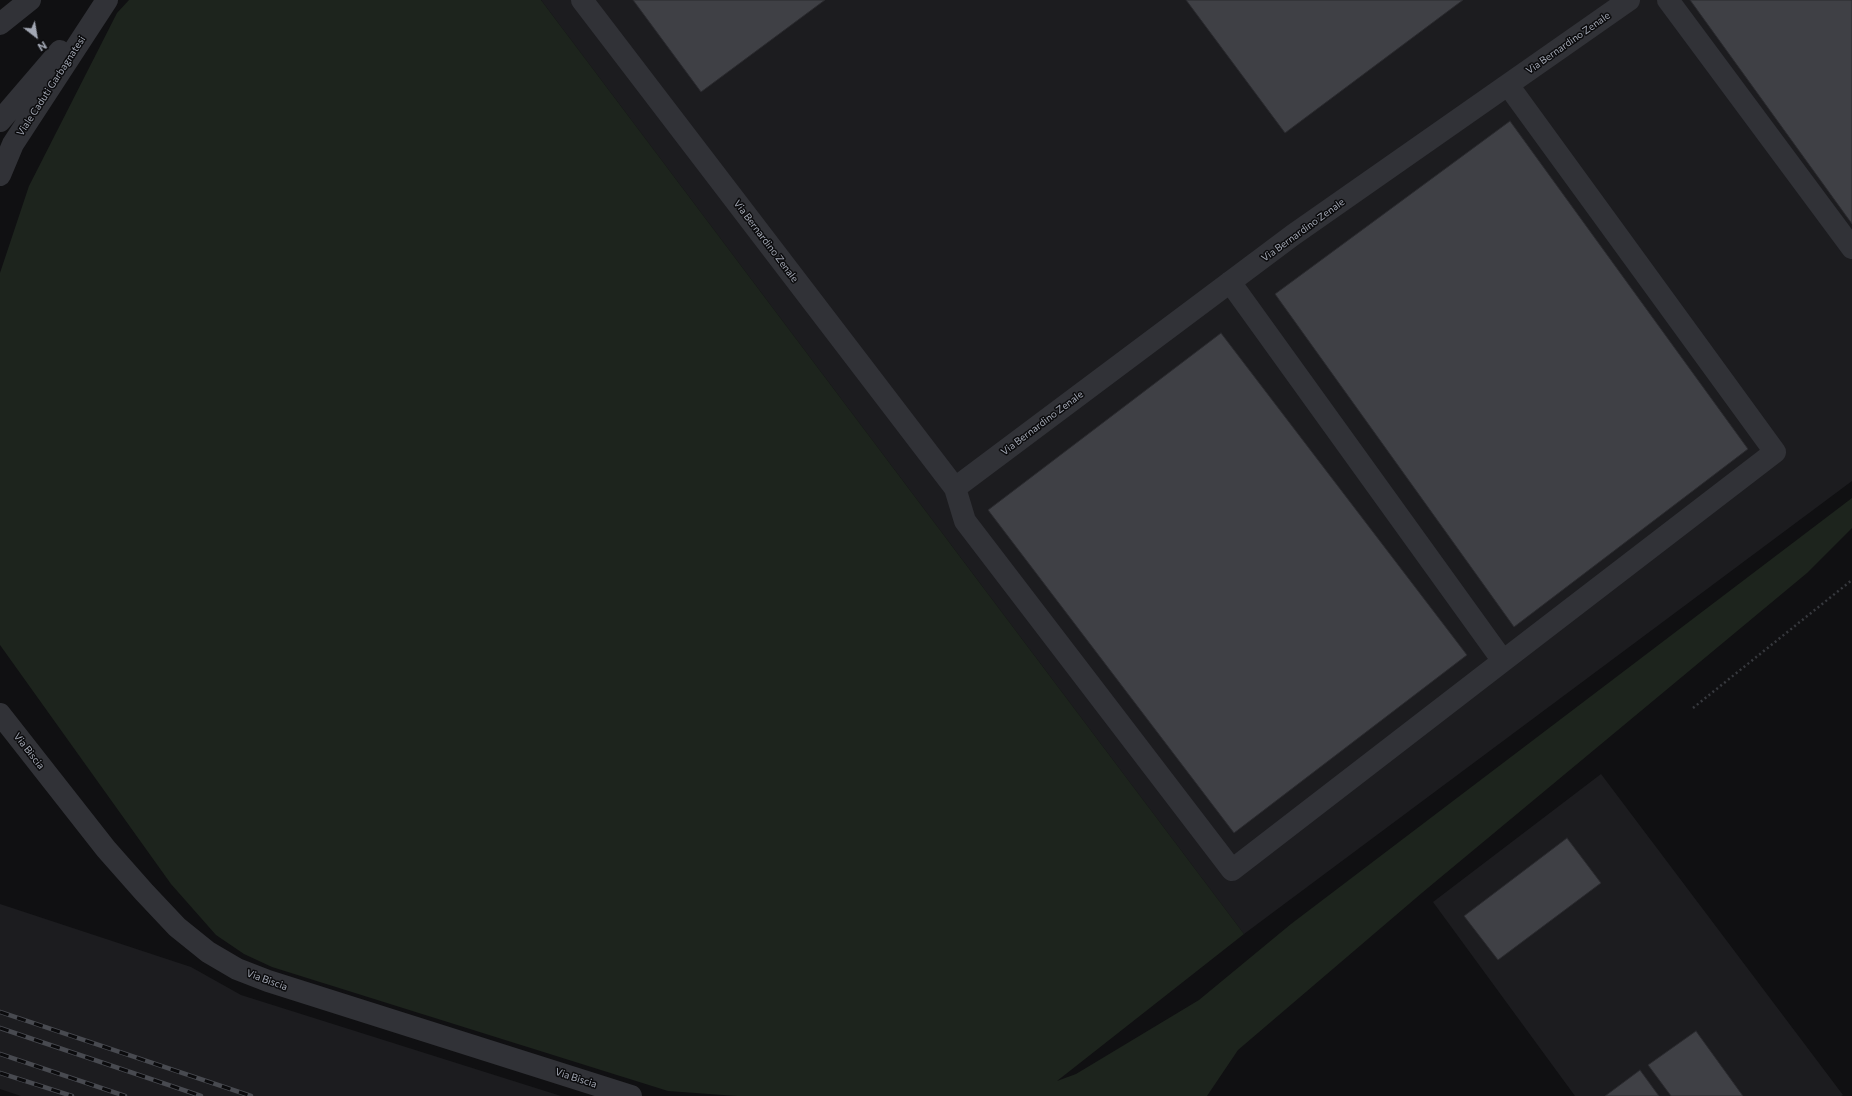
<!DOCTYPE html>
<html>
<head>
<meta charset="utf-8">
<style>
	body { margin:0 }
	#map { position:relative; width:1852px; height:1096px; overflow:hidden; background:#101012; font-family:Commissioner,sans-serif }
	canvas { display:block }
	.north { position:absolute; left:16px; top:16px; width:40px; height:40px; -webkit-text-stroke:3px #0b0b0d; paint-order:stroke; rotate:149deg; font-size:11px; font-weight:700; line-height:16px; text-align:center; color:#a2a7b3 }
	.north::after { content:''; display:block; margin:auto; width:14px; height:18px; background:#a2a7b3; clip-path:polygon(50% 0,100% 100%,50% 72%,0 100%) }
</style>
</head>
<body>
<div id="map">
<canvas width="1852" height="1096"></canvas>
<div class="north">N</div>
</div>
<script>
const ctx = document.querySelector('canvas').getContext('2d');
ctx.lineJoin = 'round';
function paint(path, color) { ctx.fillStyle = color; ctx.fill(path, 'evenodd'); }
const shape = rows => new Path2D(rows.map(r => 'M' + r).join(''));
function strokePath(path, color, width, dash) { ctx.strokeStyle = color; ctx.lineWidth = width; ctx.lineCap = dash ? 'butt' : 'round'; ctx.setLineDash(dash || []); ctx.stroke(path); }
function drawText(font, color, halo, rows, align = 'center') {
  ctx.font = font + ' Commissioner,sans-serif'; ctx.lineWidth = 3; ctx.setLineDash([]); ctx.textBaseline = 'middle'; ctx.strokeStyle = halo; ctx.fillStyle = color; for (const [text, x, y, turn = 0] of rows) {
    ctx.save(); ctx.translate(x, y); ctx.rotate((+turn || 0) * Math.PI / 180); ctx.textAlign = isNaN(turn) ? turn : align; if (halo) ctx.strokeText(text, 0, 0); ctx.fillText(text, 0, 0); ctx.restore();
  }
}
paint(shape([
	[541,0,1852,0,1852,481,1244,934],
	[1601,774,1843,1095,1841,1096,1575,1096,1433,902],
	[0,904,191,967,241,995,561,1096,21,1096,0,1089]
]), '#1c1c1f');
paint(shape([
	[129,0,541,0,1244,934,1057,1081,1076,1074,1199,1000,1291,924,1852,498,1852,528,1807,573,1423,892,1238,1050,1207,1096,737,1096,668,1091,272,967,244,954,216,935,171,884,0,645,0,273,29,186,117,13]
]), '#1d241d');
const building = shape([
	[633,0,825,0,701,92,633,0],
	[1186,0,1463,0,1285,133,1186,0],
	[1690,0,1852,0,1852,224,1690,0],
	[1510,121,1748,449,1514,627,1275,294,1510,121],
	[1221,333,1467,655,1234,833,988,510,1221,333],
	[1567,838,1601,883,1498,960,1464,916,1567,838],
	[1696,1031,1743,1096,1671,1096,1648,1065,1696,1031],
	[1640,1070,1659,1096,1605,1096,1640,1070]
]);
paint(building, '#3f4045');
strokePath(building, '#2a2a2e', 1);
strokePath(shape([
	[1693,708,1852,580]
]), '#37393e', 2.5, [2, 3]);
strokePath(shape([
	[582,0,955,488,1293,235,1629,0],
	[1668,0,1852,248],
	[0,24,30,0],
	[0,121,60,51],
	[0,175,13,144,107,0],
	[955,488,965,521,1232,870,1503,661,1230,282],
	[1503,661,1775,452,1508,85],
	[0,714,106,849,144,892,177,927,208,952,237,969,268,981,631,1096]
]), '#313237', 22);
const rail = shape([
	[0,1012,251,1096],
	[0,1028,201,1096],
	[0,1054,125,1096],
	[0,1073,72,1096]
]);
strokePath(rail, '#484a50', 4.5);
strokePath(rail, '#0b0b0d', 3, [9]);
drawText('10px', '#a2a7b3', '#0b0b0d', [
	["Via Bernardino Zenale",1568,43,-35],
	["Viale Caduti Garbagnatesi",51,86,-57],
	["Via Bernardino Zenale",1303,230,-36],
	["Via Bernardino Zenale",766,241,53],
	["Via Bernardino Zenale",1042,423,-37],
	["Via Biscia",29,751,52],
	["Via Biscia",267,980,20],
	["Via Biscia",576,1078,18]
]);
</script>
</body>
</html>
